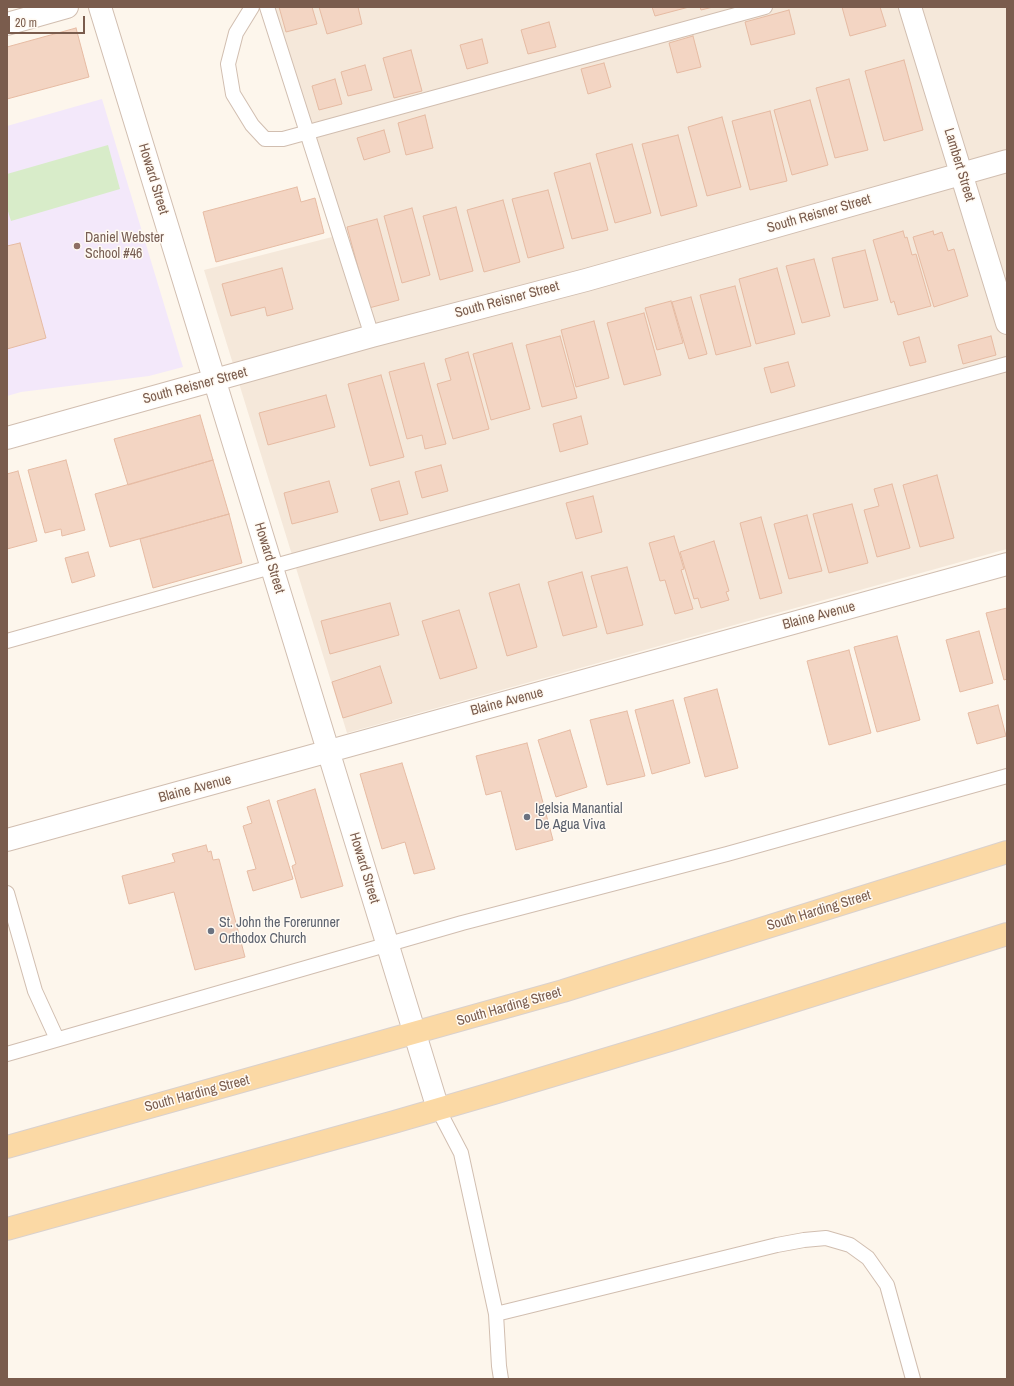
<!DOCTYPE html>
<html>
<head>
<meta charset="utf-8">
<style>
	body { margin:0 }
	#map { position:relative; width:1014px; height:1386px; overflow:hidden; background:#fdf6ec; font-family:"Archivo Narrow",sans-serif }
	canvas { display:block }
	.frame { position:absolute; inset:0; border:8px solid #7a5c4d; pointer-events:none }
	.scale { position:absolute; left:8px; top:16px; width:77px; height:18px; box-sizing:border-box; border:2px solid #7a5c4d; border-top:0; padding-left:5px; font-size:12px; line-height:14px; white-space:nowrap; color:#7a5c4d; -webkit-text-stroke:3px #fffaf3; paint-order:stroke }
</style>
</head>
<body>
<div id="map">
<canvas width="1014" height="1386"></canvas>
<div class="frame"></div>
<div class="scale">20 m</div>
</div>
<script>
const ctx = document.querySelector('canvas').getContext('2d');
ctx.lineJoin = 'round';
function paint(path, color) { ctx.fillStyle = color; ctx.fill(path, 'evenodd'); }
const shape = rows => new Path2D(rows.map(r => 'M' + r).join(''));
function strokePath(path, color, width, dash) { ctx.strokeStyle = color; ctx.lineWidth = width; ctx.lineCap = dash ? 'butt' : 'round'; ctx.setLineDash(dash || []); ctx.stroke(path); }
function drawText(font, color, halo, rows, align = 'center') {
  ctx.font = font + ' "Archivo Narrow",sans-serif'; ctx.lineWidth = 3; ctx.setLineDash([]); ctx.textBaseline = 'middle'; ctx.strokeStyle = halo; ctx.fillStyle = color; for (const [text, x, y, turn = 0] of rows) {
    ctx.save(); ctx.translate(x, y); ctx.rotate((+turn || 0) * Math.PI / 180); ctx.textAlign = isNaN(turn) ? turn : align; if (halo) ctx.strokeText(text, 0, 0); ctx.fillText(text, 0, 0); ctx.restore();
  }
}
paint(shape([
	[267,7,1007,7,1007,549,347,733,204,270,332,237]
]), '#f5e8da');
paint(shape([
	[102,99,183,367,149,376,21,392,7,396,7,126]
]), '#f3e8fa');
paint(shape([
	[108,145,120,189,11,221,7,208,7,174]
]), '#d8ecc9');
const building = shape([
	[279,7,312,7,317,24,286,32,279,7],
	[319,7,358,7,362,24,327,34,319,7],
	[652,7,689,7,655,16,652,7],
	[700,7,713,7,701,10,700,7],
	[842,7,880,7,886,26,850,36,842,7],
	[789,10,795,34,751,45,745,22,789,10],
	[549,22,556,47,528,54,521,30,549,22],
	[76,28,89,77,7,99,7,47,76,28],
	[693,36,701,67,677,73,669,43,693,36],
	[482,39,488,63,467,69,460,45,482,39],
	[411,50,422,91,394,98,383,58,411,50],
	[904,60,923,130,884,141,865,71,904,60],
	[604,63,611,87,588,94,581,69,604,63],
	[365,65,372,90,348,96,341,72,365,65],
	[335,79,342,104,319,110,312,86,335,79],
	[849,79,868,150,835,158,816,88,849,79],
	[810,100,828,165,792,175,774,110,810,100],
	[770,111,787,181,750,190,732,121,770,111],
	[425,115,433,148,406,155,398,123,425,115],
	[722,117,741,187,707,196,688,127,722,117],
	[384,130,390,152,364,160,357,138,384,130],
	[678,135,697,206,661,216,642,144,678,135],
	[632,144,651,213,615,223,596,154,632,144],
	[590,163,608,230,572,239,554,173,590,163],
	[297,187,301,202,315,198,324,233,216,262,203,212,297,187],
	[548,190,564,248,528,258,512,199,548,190],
	[503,200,520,262,484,272,467,210,503,200],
	[456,207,473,271,440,280,423,216,456,207],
	[412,208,430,275,402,283,384,216,412,208],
	[377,219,399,300,369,308,347,227,377,219],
	[903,231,905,238,907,237,912,255,916,254,931,306,898,315,894,301,891,303,873,240,903,231],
	[933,231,934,235,942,232,948,251,954,249,968,296,934,307,913,237,933,231],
	[20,243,46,338,7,349,7,246,20,243],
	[865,250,878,300,844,308,832,258,865,250],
	[814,259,830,316,802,323,786,266,814,259],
	[282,268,293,309,267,316,265,307,231,316,222,284,282,268],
	[777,268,795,334,756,344,739,279,777,268],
	[735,286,751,346,716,355,700,295,735,286],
	[691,297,707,354,689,359,672,302,691,297],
	[671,301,683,343,657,350,645,308,671,301],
	[644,313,661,375,624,385,607,323,644,313],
	[594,321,609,378,576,387,561,330,594,321],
	[560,336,577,398,542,407,526,345,560,336],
	[991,336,996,355,963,364,958,345,991,336],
	[919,337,926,362,910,366,903,342,919,337],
	[512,343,530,409,491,420,473,354,512,343],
	[468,352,489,429,453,439,437,384,451,380,445,359,468,352],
	[788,362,795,386,771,393,764,368,788,362],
	[424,363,446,444,425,449,422,435,407,439,389,372,424,363],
	[381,375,404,457,370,466,348,384,381,375],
	[326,395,335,427,268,445,259,413,326,395],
	[200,415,213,460,128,485,114,439,200,415],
	[581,416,588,444,560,452,553,424,581,416],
	[66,460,85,530,62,536,61,529,45,533,28,470,66,460],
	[213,460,229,514,110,547,95,494,213,460],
	[441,465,448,491,422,498,415,472,441,465],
	[18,471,37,541,7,549,7,474,18,471],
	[937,475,954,538,920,547,903,485,937,475],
	[329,481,338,512,292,524,284,493,329,481],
	[399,481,408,514,380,521,371,489,399,481],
	[892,484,910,548,877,557,864,510,879,506,874,489,892,484],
	[593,496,602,532,576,539,566,503,593,496],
	[852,504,868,563,829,573,813,514,852,504],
	[229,514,242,563,153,588,140,539,229,514],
	[807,515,822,571,789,579,774,524,807,515],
	[761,517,782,593,760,599,740,523,761,517],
	[674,536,684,569,681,570,693,609,675,614,665,580,660,581,649,543,674,536],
	[714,541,729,591,726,592,729,600,701,608,698,598,694,599,680,552,714,541],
	[88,552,95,576,72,583,65,558,88,552],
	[627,567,643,625,607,634,591,576,627,567],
	[582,572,597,627,563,636,548,582,582,572],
	[519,584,537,647,507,656,489,593,519,584],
	[390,603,399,635,330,654,321,621,390,603],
	[1007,608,1007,679,1004,680,986,613,1007,608],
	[459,610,477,668,440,679,422,621,459,610],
	[979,631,993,683,960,692,946,640,979,631],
	[897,636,920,720,877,732,854,647,897,636],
	[849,650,871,733,829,745,807,661,849,650],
	[380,666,392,703,343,718,332,682,380,666],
	[717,689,738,768,705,777,684,698,717,689],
	[673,700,690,763,652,774,635,710,673,700],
	[998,705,1006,736,977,744,968,713,998,705],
	[627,711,645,776,607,785,590,720,627,711],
	[570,730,587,787,556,797,538,740,570,730],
	[527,743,553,840,516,850,501,791,486,795,476,756,527,743],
	[402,763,435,869,414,874,405,842,382,849,360,774,402,763],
	[315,789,343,886,301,898,292,866,296,864,277,801,315,789],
	[269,800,293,879,253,891,247,871,256,869,243,826,252,823,247,807,269,800],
	[206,845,208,852,211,851,213,860,219,859,245,957,195,970,174,892,129,904,122,876,175,862,172,854,206,845]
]);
paint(building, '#f3d5c3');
strokePath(building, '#e6bba3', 1);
const lane = shape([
	[252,7,236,33,228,64,233,94,252,125,265,139,283,139,765,7],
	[267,7,372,336],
	[7,641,271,567,1007,364],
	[7,893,35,991,57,1039],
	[7,1054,462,923,727,854,1007,776],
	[438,1109,461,1153,496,1314,777,1245,804,1240,826,1238,850,1245,868,1258,887,1285,913,1379],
	[496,1314,499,1366,501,1379]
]);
const street = shape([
	[100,7,438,1109],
	[910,7,1007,323],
	[7,24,67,7],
	[7,438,372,336,586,280,1007,161],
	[7,840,1007,564]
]);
const primary = shape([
	[7,1147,563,991,1007,852],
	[7,1229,394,1122,494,1093,670,1040,1007,934]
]);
strokePath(lane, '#d1beb0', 16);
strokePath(street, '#d1beb0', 24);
strokePath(primary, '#dad1cd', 24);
strokePath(lane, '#fff', 14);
strokePath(street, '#fff', 22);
strokePath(primary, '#fbd9a5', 22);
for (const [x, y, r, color] of [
	[77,246,4,"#8d6e63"],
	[527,817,4,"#6b7280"],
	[211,931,4,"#6b7280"]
]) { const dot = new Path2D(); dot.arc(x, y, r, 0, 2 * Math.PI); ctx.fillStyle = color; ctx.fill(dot); strokePath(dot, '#fffaf3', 1.5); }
drawText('14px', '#7a5c4d', '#fffaf3', [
	["Lambert Street",959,165,73],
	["Howard Street",153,179,73],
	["South Reisner Street",819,214,-16],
	["South Reisner Street",507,300,-15],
	["South Reisner Street",195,386,-15],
	["Howard Street",269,558,73],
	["Blaine Avenue",819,616,-15],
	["Blaine Avenue",507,702,-15],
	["Blaine Avenue",195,789,-15],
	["Howard Street",364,868,73],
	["South Harding Street",819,911,-17],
	["South Harding Street",509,1007,-16],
	["South Harding Street",197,1094,-15]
]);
drawText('14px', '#785e54', '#fffaf3', [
	["Daniel Webster",85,238],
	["School #46",85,254]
], 'left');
drawText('14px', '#5b616d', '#fffaf3', [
	["Igelsia Manantial",535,809],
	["De Agua Viva",535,825],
	["St. John the Forerunner",219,923],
	["Orthodox Church",219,939]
], 'left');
</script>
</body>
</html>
